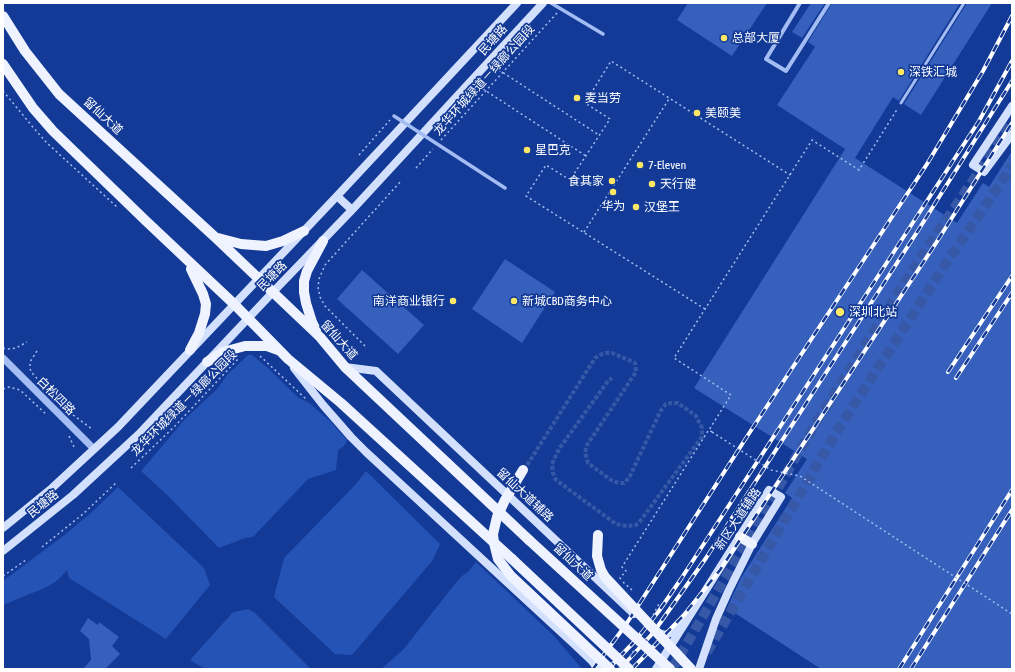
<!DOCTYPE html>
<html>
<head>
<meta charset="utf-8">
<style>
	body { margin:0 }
	#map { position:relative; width:1015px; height:672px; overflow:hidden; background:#133a96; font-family:"Asap Condensed",sans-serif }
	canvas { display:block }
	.frame { position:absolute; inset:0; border:4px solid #fff; pointer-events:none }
</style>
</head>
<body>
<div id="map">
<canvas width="1015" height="672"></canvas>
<div class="frame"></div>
</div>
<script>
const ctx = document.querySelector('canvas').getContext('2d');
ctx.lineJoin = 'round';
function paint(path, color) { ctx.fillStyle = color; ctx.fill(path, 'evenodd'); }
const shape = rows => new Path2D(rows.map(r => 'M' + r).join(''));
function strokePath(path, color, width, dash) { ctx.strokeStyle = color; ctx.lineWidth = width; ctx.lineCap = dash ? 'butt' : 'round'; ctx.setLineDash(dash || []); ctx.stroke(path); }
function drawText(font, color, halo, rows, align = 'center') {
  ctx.font = font + ' "Asap Condensed","Noto Sans SC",sans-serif'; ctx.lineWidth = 3.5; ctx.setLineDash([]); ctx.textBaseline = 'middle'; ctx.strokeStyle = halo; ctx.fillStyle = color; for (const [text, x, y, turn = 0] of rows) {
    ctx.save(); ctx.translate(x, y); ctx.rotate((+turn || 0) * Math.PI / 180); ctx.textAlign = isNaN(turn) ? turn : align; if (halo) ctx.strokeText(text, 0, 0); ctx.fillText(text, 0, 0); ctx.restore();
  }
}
paint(shape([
	[248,355,252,355,268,368,285,385,299,398,308,402,330,421,347,440,344,446,338,450,336,470,308,479,253,537,245,538,219,548,167,495,141,471,185,419,217,389,227,375],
	[366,471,440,544,433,560,352,655,335,654,274,597,284,558,355,485],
	[118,487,204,568,210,585,166,639,69,578,67,570,58,580,47,587,3,605,3,581,67,533,93,511],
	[476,562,554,636,582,669,381,669,403,650,454,585,462,576,469,571],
	[248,609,254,612,311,669,205,669,190,660,233,612]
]), '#2552b5');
paint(shape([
	[688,3,767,3,732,56,677,20],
	[811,3,825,3,802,38,792,32],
	[832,3,960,3,899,101,893,97,855,158,957,223,983,183,989,187,1012,151,1012,669,821,669,727,608,741,578,792,498,785,493,807,459,694,388,845,149,777,105,815,47,808,42],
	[967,3,992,3,921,115,904,104],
	[505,259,555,292,522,343,472,309],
	[362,270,424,325,398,354,337,299],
	[88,618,98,625,99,622,119,637,112,646,120,654,105,669,83,669,91,660,89,639,80,631]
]), '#3660bc');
strokePath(shape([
	[524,470,595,358,600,355,606,353,612,353,631,361,635,363,636,372,587,445,585,452,588,463,611,480,619,483,624,483,629,478,661,410,666,404,671,403,678,403,696,416,702,428,702,437,641,520,636,525,627,526,616,524,556,480,553,473,552,464,559,449,608,381,612,378]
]), '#3658a6', 4, [4, 2]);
strokePath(shape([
	[707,652,837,431,945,265,1012,166],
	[672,669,817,421,921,257,1012,123]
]), '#3658a6', 10, [10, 5]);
strokePath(shape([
	[499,70,599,135],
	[483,89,586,156],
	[3,91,32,126,47,143,118,208],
	[441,140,557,13],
	[359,155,390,120],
	[416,168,433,149],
	[584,232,669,99],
	[705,309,526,196,546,165,570,180,610,119,585,103,611,61,790,175],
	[365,346,325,306,320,297,318,287,319,279,325,265,401,181],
	[3,348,8,349,16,348,27,342],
	[37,351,30,362,30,369,32,373,50,393],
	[260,356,307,400],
	[3,389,9,387,20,390,47,415],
	[73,415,92,429],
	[712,432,709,430,731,395,674,358,812,140,859,170,898,108],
	[69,436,74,447],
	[131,468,175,426,239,358],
	[42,547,83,514,117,482],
	[3,576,26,560],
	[621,579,620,578,626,571,622,567,708,431],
	[623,582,632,590]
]), '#a3bcf3', 1.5, [2, 3]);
strokePath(shape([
	[901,103,964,3]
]), '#a3bcf3', 3);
strokePath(shape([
	[800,3,766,59,786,71,829,3]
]), '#a3bcf3', 4);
strokePath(shape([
	[3,358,94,449]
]), '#a3bcf3', 7);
strokePath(shape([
	[1012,106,973,165,984,172,1012,134],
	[337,196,352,210],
	[345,367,376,371,634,614],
	[294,368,323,405,351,437,366,452,574,644,592,661,598,669],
	[3,528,52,488,118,427,337,196,517,3],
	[3,551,73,495,139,434,273,292,352,210,543,3],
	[656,632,665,635,673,632,678,629,685,622],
	[656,669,769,490,781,497,752,544,729,590,716,619,699,669]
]), '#d2dffd', 8);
strokePath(shape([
	[3,16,25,51,59,94,216,238,320,337,345,367,529,540],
	[3,64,33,108,53,131,146,221,234,304,288,359,341,403,512,559],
	[218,238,241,244,266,246,283,241,304,231],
	[316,330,312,322,306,303,304,292,304,281,307,271,323,241],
	[190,350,199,333,205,314,206,304,203,294,191,269],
	[207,362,223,352,245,346,267,346,278,350],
	[740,537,752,544]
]), '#eff3ff', 10);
const rail = shape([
	[948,372,1012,276],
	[956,378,1012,293],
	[593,669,625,626,748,435,927,164,983,71,1012,16],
	[608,669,635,641,659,611,681,579,979,121,1012,61],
	[620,669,653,633,706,558,919,229,1012,81],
	[632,669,684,615,720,570,936,243,1012,123],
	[899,669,1012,490],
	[911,669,1012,510]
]);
strokePath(rail, '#fff', 4);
strokePath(rail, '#133a96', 2.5, [8]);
strokePath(shape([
	[712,432,771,470,800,476,1012,614],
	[653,615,659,604],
	[630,657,634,650]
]), '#a3bcf3', 1.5, [2, 3]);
strokePath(shape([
	[551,3,603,34],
	[394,116,505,188]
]), '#a3bcf3', 3.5);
strokePath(shape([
	[523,470,505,500,497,517,493,534,494,543,498,559,511,576,610,669],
	[598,535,597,556,601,570,605,577,691,669],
	[529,540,670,669],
	[512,559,629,669]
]), '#eff3ff', 10);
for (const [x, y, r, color] of [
	[724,38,4,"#ffe865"],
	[901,72,4,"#ffe865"],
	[577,98,4,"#ffe865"],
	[697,113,4,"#ffe865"],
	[527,150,4,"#ffe865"],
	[640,165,4,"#ffe865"],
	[612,181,4,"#ffe865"],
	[652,184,4,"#ffe865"],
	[613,192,4,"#ffe865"],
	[636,207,4,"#ffe865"],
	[453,301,4,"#ffe865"],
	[514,301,4,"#ffe865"],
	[840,312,5,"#ffe865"]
]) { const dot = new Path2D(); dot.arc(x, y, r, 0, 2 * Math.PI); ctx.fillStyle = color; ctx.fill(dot); strokePath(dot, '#133a96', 1.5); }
drawText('12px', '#fff', '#133a96', [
	["总部大厦",732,38],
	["深铁汇城",909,72],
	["麦当劳",585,98],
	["美颐美",705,113],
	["星巴克",535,150],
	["7-Eleven",648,165],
	["食其家",604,181,"right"],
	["天行健",660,184],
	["华为",613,206,"center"],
	["汉堡王",644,207],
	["南洋商业银行",445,301,"right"],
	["新城CBD商务中心",522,301],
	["深圳北站",849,312]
], 'left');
drawText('12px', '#fff', '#133a96', [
	["民塘路",493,40,-48],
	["龙华环城绿道－绿廊公园段",484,80,-48],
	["留仙大道",103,116,43],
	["民塘路",272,276,-45],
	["留仙大道",339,340,48],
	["白松四路",56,396,45],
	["龙华环城绿道－绿廊公园段",184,403,-45],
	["留仙大道辅路",525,495,43],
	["民塘路",43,504,-39],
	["新区大道辅路",738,519,-56],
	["留仙大道",573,562,43]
]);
</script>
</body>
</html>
